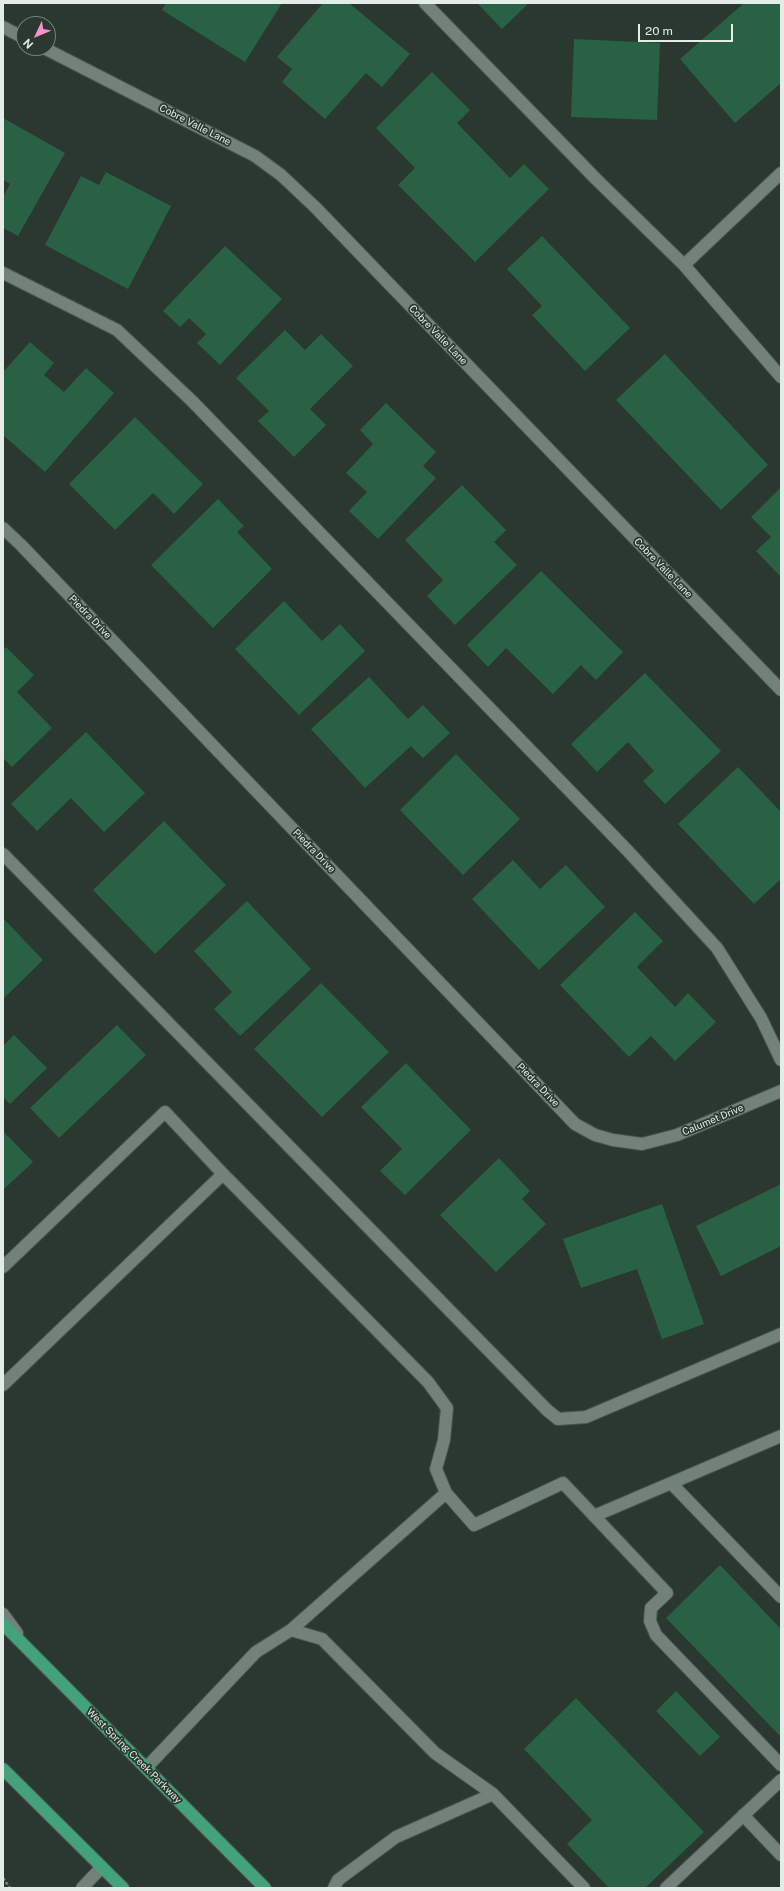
<!DOCTYPE html>
<html>
<head>
<meta charset="utf-8">
<style>
	body { margin:0 }
	#map { position:relative; width:784px; height:1891px; overflow:hidden; background:#2a382f; font-family:"Public Sans",sans-serif }
	canvas { display:block }
	.frame { position:absolute; inset:0; border:4px solid #e3ece6; pointer-events:none }
	.north { position:absolute; left:16px; top:16px; width:40px; height:40px; box-sizing:border-box; background:#2a382f; border:1px solid #748078; border-radius:50%; rotate:226deg; font-size:11px; font-weight:700; line-height:16px; text-align:center; color:#e3ece6 }
	.north::after { content:''; display:block; margin:auto; width:14px; height:18px; background:#f890cb; clip-path:polygon(50% 0,100% 100%,50% 72%,0 100%) }
	.scale { position:absolute; left:638px; top:24px; width:95px; height:18px; box-sizing:border-box; border:2px solid #e3ece6; border-top:0; padding-left:5px; font-size:12px; line-height:14px; white-space:nowrap; color:#e3ece6; -webkit-text-stroke:3px #2a382f; paint-order:stroke }
</style>
</head>
<body>
<div id="map">
<canvas width="784" height="1891"></canvas>
<div class="frame"></div>
<div class="north">N</div>
<div class="scale">20 m</div>
</div>
<script>
const ctx = document.querySelector('canvas').getContext('2d');
ctx.lineJoin = 'round';
function paint(path, color) { ctx.fillStyle = color; ctx.fill(path, 'evenodd'); }
const shape = rows => new Path2D(rows.map(r => 'M' + r).join(''));
function strokePath(path, color, width, dash) { ctx.strokeStyle = color; ctx.lineWidth = width; ctx.lineCap = dash ? 'butt' : 'round'; ctx.setLineDash(dash || []); ctx.stroke(path); }
function drawText(font, color, halo, rows, align = 'center') {
  ctx.font = font + ' "Public Sans",sans-serif'; ctx.lineWidth = 3.5; ctx.setLineDash([]); ctx.textBaseline = 'middle'; ctx.strokeStyle = halo; ctx.fillStyle = color; for (const [text, x, y, turn = 0] of rows) {
    ctx.save(); ctx.translate(x, y); ctx.rotate((+turn || 0) * Math.PI / 180); ctx.textAlign = isNaN(turn) ? turn : align; if (halo) ctx.strokeText(text, 0, 0); ctx.fillText(text, 0, 0); ctx.restore();
  }
}
paint(shape([
	[166,3,282,3,245,62,162,10],
	[323,3,349,3,410,54,382,87,366,73,325,119,282,82,292,69,277,57],
	[477,3,529,3,502,29],
	[744,3,781,3,781,83,735,123,680,59],
	[574,39,660,43,657,120,571,117],
	[432,72,470,110,457,123,510,178,524,164,549,189,475,262,398,185,415,168,376,128],
	[3,118,65,153,18,236,3,228,3,197,10,184,3,180],
	[106,172,171,206,128,289,45,245,81,176,99,185],
	[542,236,630,328,585,371,532,315,542,306,507,269],
	[225,246,282,299,220,365,197,343,206,334,189,318,180,327,163,311],
	[285,330,305,350,321,334,353,366,310,409,326,425,294,457,258,421,269,411,236,378],
	[30,342,54,363,44,375,64,392,86,368,114,393,45,472,3,435,3,372],
	[665,354,768,465,721,510,616,400],
	[386,403,436,452,423,466,436,478,378,539,349,511,367,492,346,473,373,444,360,430],
	[135,417,203,484,174,514,153,493,115,530,69,484],
	[462,485,506,530,494,542,517,565,455,625,427,596,443,580,405,540],
	[781,487,781,577,756,551,771,537,751,517],
	[218,499,244,526,237,532,272,569,213,628,151,565],
	[541,571,623,652,596,680,581,665,553,694,506,648,488,667,467,645],
	[284,601,322,641,340,624,365,651,299,715,235,649],
	[6,647,34,675,17,692,52,728,12,767,3,758,3,650],
	[645,673,721,751,665,804,643,781,654,771,628,742,597,772,571,744],
	[369,677,408,719,423,705,450,733,423,758,411,746,365,788,311,729],
	[86,732,145,793,104,832,71,798,37,831,11,804],
	[456,754,520,819,463,875,400,810],
	[738,767,781,812,781,879,754,904,678,824],
	[164,821,226,885,155,954,93,890],
	[513,860,540,889,566,865,605,907,539,970,472,899],
	[247,901,311,969,240,1036,214,1009,232,992,194,951],
	[635,912,663,941,637,967,675,1007,688,993,716,1022,675,1061,651,1036,629,1057,560,985],
	[3,918,43,960,3,999],
	[321,983,389,1052,322,1117,254,1049],
	[117,1025,146,1055,59,1138,30,1108],
	[14,1035,47,1068,10,1104,3,1097,3,1046],
	[406,1063,471,1130,405,1195,380,1171,402,1149,361,1107],
	[3,1131,33,1162,3,1190],
	[499,1158,530,1191,522,1199,546,1224,496,1272,440,1215],
	[781,1184,781,1246,721,1276,696,1226],
	[662,1204,704,1324,662,1339,637,1269,581,1288,563,1239],
	[720,1565,781,1629,781,1733,779,1735,666,1618],
	[676,1691,720,1737,700,1756,656,1711],
	[576,1698,704,1832,645,1888,609,1888,567,1844,592,1820,524,1749]
]), '#296145');
const minor = shape([
	[425,3,596,179,684,265,781,377],
	[3,27,24,38],
	[44,48,255,156,281,175,315,207,781,690],
	[684,265,781,173],
	[3,273,117,330,192,401,627,850,717,948,761,1018,781,1060],
	[3,528,21,545,575,1124,595,1135,613,1140,642,1144,677,1135,781,1091],
	[3,854,547,1410,558,1419,586,1417,781,1334],
	[3,1267,165,1112,223,1174,428,1382,447,1408,444,1440,436,1469,446,1493,474,1525,563,1483,667,1593,651,1608,650,1621,656,1635,781,1765],
	[3,1385,223,1174],
	[671,1483,781,1597],
	[594,1516,781,1436],
	[3,1614,17,1633],
	[291,1630,446,1493],
	[146,1768,256,1652,291,1630,322,1639,435,1753,493,1794,584,1888],
	[743,1815,781,1855],
	[82,1888,102,1867],
	[334,1888,338,1880,396,1837,493,1794],
	[666,1888,781,1780]
]);
const major = shape([
	[3,1624,265,1888],
	[3,1769,123,1888]
]);
strokePath(minor, '#48544d', 14);
strokePath(major, '#48544d', 14);
strokePath(shape([
	[3,1878,10,1888]
]), '#79857d', 2.5, [3, 2]);
strokePath(minor, '#728279', 12);
strokePath(major, '#43a27a', 12);
drawText('10px', '#e3ece6', '#2a382f', [
	["Cobre Valle Lane",195,125,27],
	["Cobre Valle Lane",438,335,46],
	["Cobre Valle Lane",663,568,46],
	["Piedra Drive",90,617,46],
	["Piedra Drive",314,851,46],
	["Piedra Drive",538,1085,46],
	["Calumet Drive",713,1120,-23],
	["West Spring Creek Parkway",134,1756,45]
]);
</script>
</body>
</html>
